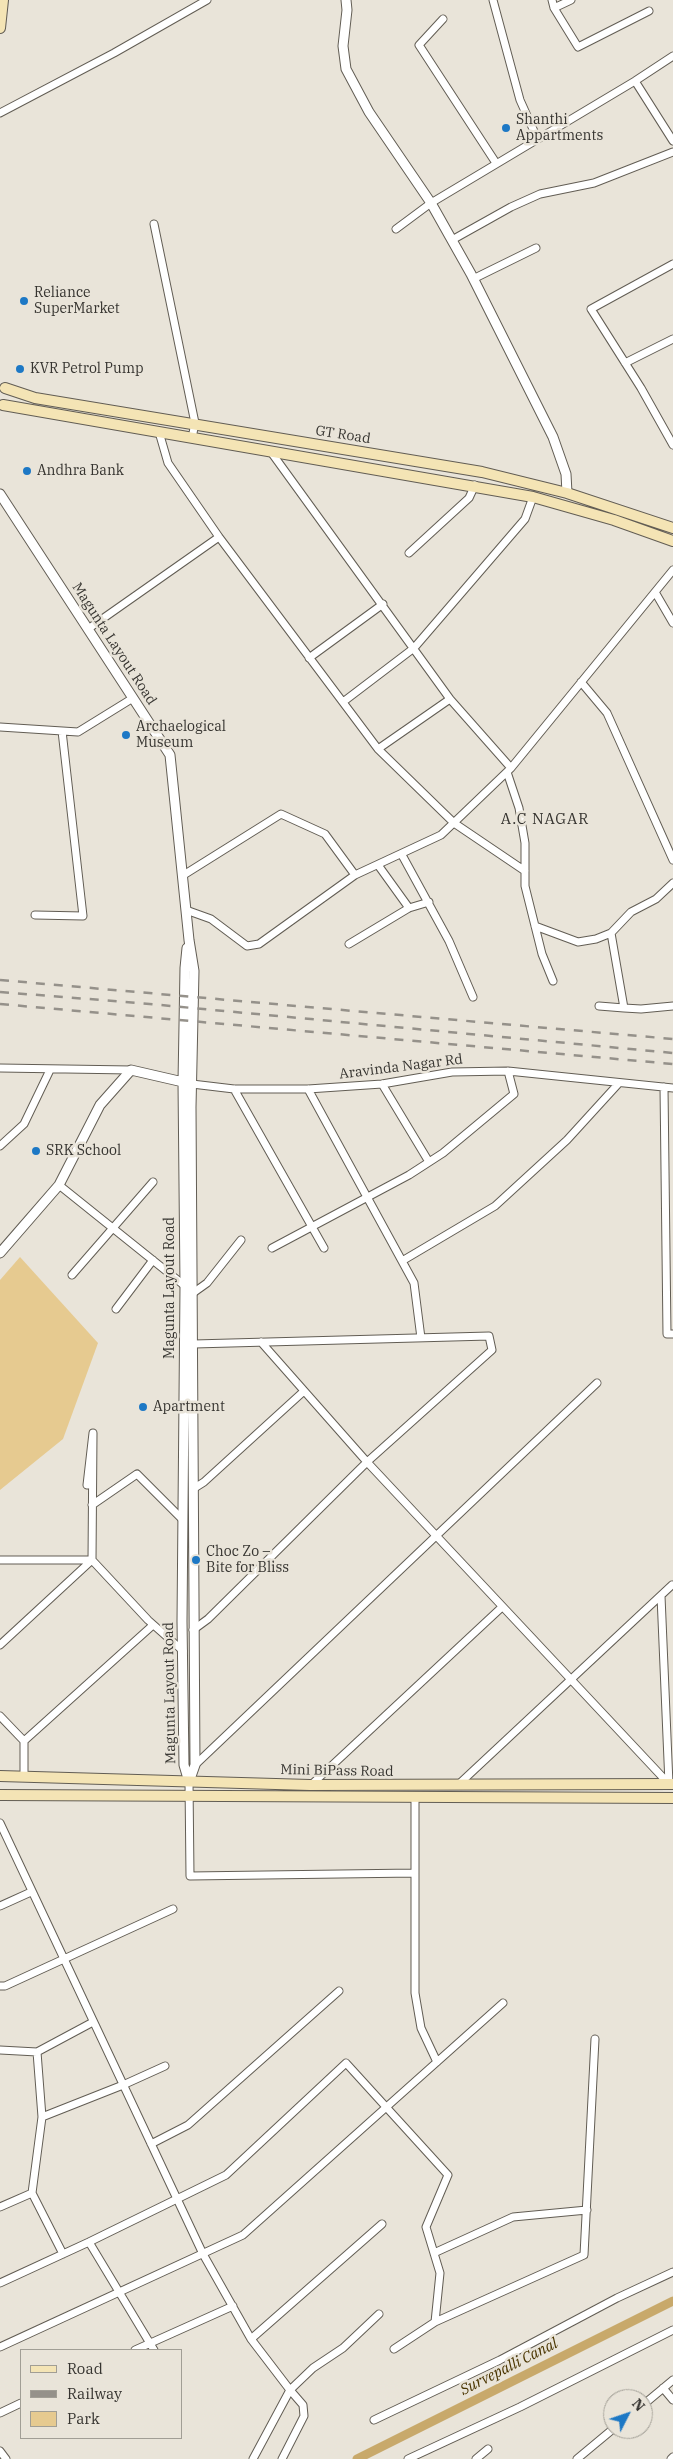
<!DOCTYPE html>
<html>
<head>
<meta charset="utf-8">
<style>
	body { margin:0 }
	#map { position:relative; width:673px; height:2459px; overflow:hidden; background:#e9e4d9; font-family:"IBM Plex Serif",serif }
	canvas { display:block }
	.legend { position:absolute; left:20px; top:2349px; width:162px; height:90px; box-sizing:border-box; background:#e9e4d9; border:1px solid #a19e95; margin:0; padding:6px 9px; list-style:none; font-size:15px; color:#363430 }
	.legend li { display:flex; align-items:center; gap:10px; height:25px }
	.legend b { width:25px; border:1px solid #a19e95 }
	.north { position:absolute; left:603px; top:2389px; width:50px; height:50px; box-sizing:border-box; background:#e9e4d9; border:1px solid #a19e95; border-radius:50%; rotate:49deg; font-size:14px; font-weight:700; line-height:20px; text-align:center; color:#363430 }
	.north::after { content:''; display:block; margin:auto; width:18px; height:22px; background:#1d78c5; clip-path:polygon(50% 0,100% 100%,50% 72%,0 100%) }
</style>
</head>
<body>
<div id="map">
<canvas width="673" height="2459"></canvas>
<ul class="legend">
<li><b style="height:6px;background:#f4e4b5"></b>Road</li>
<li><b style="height:6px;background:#95918a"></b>Railway</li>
<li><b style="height:14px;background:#e6ca90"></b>Park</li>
</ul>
<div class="north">N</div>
</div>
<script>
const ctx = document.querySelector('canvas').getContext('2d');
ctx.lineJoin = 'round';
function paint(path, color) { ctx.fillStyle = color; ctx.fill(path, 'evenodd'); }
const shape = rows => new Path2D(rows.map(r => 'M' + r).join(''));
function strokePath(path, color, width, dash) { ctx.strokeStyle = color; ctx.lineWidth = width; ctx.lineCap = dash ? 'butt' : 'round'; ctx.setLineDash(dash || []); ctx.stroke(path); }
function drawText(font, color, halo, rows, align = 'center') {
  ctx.font = font + ' "IBM Plex Serif",serif'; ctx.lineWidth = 5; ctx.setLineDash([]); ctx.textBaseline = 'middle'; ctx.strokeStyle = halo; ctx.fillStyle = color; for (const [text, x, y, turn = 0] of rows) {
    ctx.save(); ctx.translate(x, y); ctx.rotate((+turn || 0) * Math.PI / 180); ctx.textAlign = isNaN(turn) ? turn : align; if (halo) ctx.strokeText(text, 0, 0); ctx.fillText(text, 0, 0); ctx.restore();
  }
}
paint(shape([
	[20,1257,98,1343,63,1439,0,1490,0,1280]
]), '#e6ca90');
strokePath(shape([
	[357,2459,673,2301]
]), '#c8a96b', 9);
const minor = shape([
	[493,0,520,100,537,138],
	[552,0,554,8,571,0],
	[554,8,578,47,649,11],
	[443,19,419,45,496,163],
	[635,81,673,141],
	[0,113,114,53,207,0],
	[154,224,195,423,192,438],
	[396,229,431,203,635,81,673,56],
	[452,240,511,207,540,194,594,183,673,152],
	[673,264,591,309,641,388,673,445],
	[473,279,536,248],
	[625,363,673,339],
	[159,432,168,463,219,537,378,749,454,823,525,871],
	[271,452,450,699,511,768],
	[409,553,469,498,475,485],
	[655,592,673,623],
	[88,629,219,537],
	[309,658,383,604],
	[581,682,607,713,673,860],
	[343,702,414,648,525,519,533,497],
	[0,727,78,732,133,698],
	[378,749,450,699],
	[507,772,519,808,525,843,525,886,542,954,553,981],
	[402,855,449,941,473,997],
	[378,865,409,908],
	[182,876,281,814,325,834,355,875],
	[186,910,211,919,247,946,259,944,355,875,441,835,511,768,673,570],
	[35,915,83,916,62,731],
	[535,926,578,942,596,939,611,933,631,912,656,899,673,883],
	[611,933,624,1008,641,1009,673,1006],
	[349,944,409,908,429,902],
	[599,1006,624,1008],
	[0,1068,131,1070],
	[192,1084,234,1089,308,1089,382,1084,452,1072,508,1071,673,1088],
	[382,1084,429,1162],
	[664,1087,667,1334,673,1334],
	[234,1089,324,1248],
	[308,1089,414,1283,421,1338],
	[0,1146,24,1124,50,1070],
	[59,1185,185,1286],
	[272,1248,409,1175,443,1153,514,1094,508,1071],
	[402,1261,495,1206,567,1140,619,1083],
	[72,1275,153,1182],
	[193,1293,207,1283,241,1240],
	[116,1309,153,1260],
	[261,1342,367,1462,669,1784,661,1596],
	[193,1489,204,1482,304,1391],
	[92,1505,137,1474,183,1520],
	[0,1560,92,1560,148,1620,183,1651],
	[193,1630,208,1619,367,1462,492,1350,489,1336,194,1344],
	[0,1645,92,1560,93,1433,87,1485],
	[0,1716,24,1741,153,1625],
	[195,1765,597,1383],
	[24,1777,24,1741],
	[189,1782,190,1876,415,1873],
	[459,1784,672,1585],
	[311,1785,502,1607],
	[415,1797,415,1993,421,2028,437,2062],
	[0,1823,203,2254,251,2339,290,2390,253,2459],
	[0,1906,31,1892],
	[0,1986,5,1986,173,1909],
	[0,2050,37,2052,93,2022],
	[37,2052,42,2117,32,2193,63,2254],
	[42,2117,123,2085,165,2066],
	[151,2144,188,2125,339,1991],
	[0,2207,32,2193],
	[89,2242,154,2350],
	[434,2253,513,2217,587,2210],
	[0,2283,89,2242,226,2175,346,2063,448,2175,426,2227,440,2273,435,2322,394,2349],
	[435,2322,584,2255,595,2039],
	[251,2339,382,2224],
	[0,2347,243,2235,503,2003],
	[135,2350,233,2306],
	[663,2388,673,2400],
	[643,2405,673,2380],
	[0,2413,21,2403],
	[374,2420,500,2360,617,2298,673,2272],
	[0,2451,6,2459],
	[282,2459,304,2416,303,2405,290,2390,313,2368,343,2348,379,2314],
	[408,2459,520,2407,673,2330],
	[476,2459,488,2449],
	[577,2459,613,2429],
	[671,2459,673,2457]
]);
const tertiary = shape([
	[346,0,347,10,343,46,346,69,369,112,431,203,471,274,553,437,566,474,567,493],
	[0,494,170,755,189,940,194,971,191,1107,195,1765,189,1782],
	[187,948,185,968,183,1082,185,1286,182,1621,184,1765,189,1782],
	[0,1253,59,1185,100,1105,131,1070,183,1082]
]);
const secondary = shape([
	[0,28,3,0],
	[5,388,35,398,482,472,567,493,673,528],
	[3,405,533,497,614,520,673,541],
	[0,1776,310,1785,673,1784],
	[0,1795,673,1798]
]);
strokePath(minor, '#625d54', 9);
strokePath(tertiary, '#625d54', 11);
strokePath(secondary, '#625d54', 12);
strokePath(minor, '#fff', 7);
strokePath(tertiary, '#fff', 9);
strokePath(secondary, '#f4e4b5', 10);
strokePath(shape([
	[0,980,673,1039],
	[0,992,139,1003,673,1053],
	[0,1004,673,1064]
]), '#95918a', 2.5, [9, 9]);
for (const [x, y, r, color] of [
	[506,128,5,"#1d78c5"],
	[24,301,5,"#1d78c5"],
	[20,369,5,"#1d78c5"],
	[27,471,5,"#1d78c5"],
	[126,735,5,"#1d78c5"],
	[36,1151,5,"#1d78c5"],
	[143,1407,5,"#1d78c5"],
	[196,1560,5,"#1d78c5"]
]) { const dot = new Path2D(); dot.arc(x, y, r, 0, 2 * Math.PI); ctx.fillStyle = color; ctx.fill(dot); strokePath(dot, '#e9e4d9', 2); }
drawText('14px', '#363430', '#e9e4d9', [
	["Shanthi",516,120],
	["Appartments",516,136],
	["Reliance",34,293],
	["SuperMarket",34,309],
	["KVR Petrol Pump",30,369],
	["Andhra Bank",37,471],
	["Archaelogical",136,727],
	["Museum",136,743],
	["SRK School",46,1151],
	["Apartment",153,1407],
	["Choc Zo –",206,1552],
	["Bite for Bliss",206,1568]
], 'left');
drawText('14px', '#363430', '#e9e4d9', [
	["GT Road",343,435,9],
	["Magunta Layout Road",114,644,57],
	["Aravinda Nagar Rd",401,1067,-7],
	["Magunta Layout Road",170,1288,-90],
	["Magunta Layout Road",170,1693,-91],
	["Mini BiPass Road",337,1771,1]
]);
ctx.letterSpacing = '1px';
drawText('15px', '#363430', '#e9e4d9', [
	["A.C NAGAR",545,820]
]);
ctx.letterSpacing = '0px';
drawText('italic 15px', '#4a3500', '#e9e4d9', [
	["Survepalli Canal",509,2367,-27]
]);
</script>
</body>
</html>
